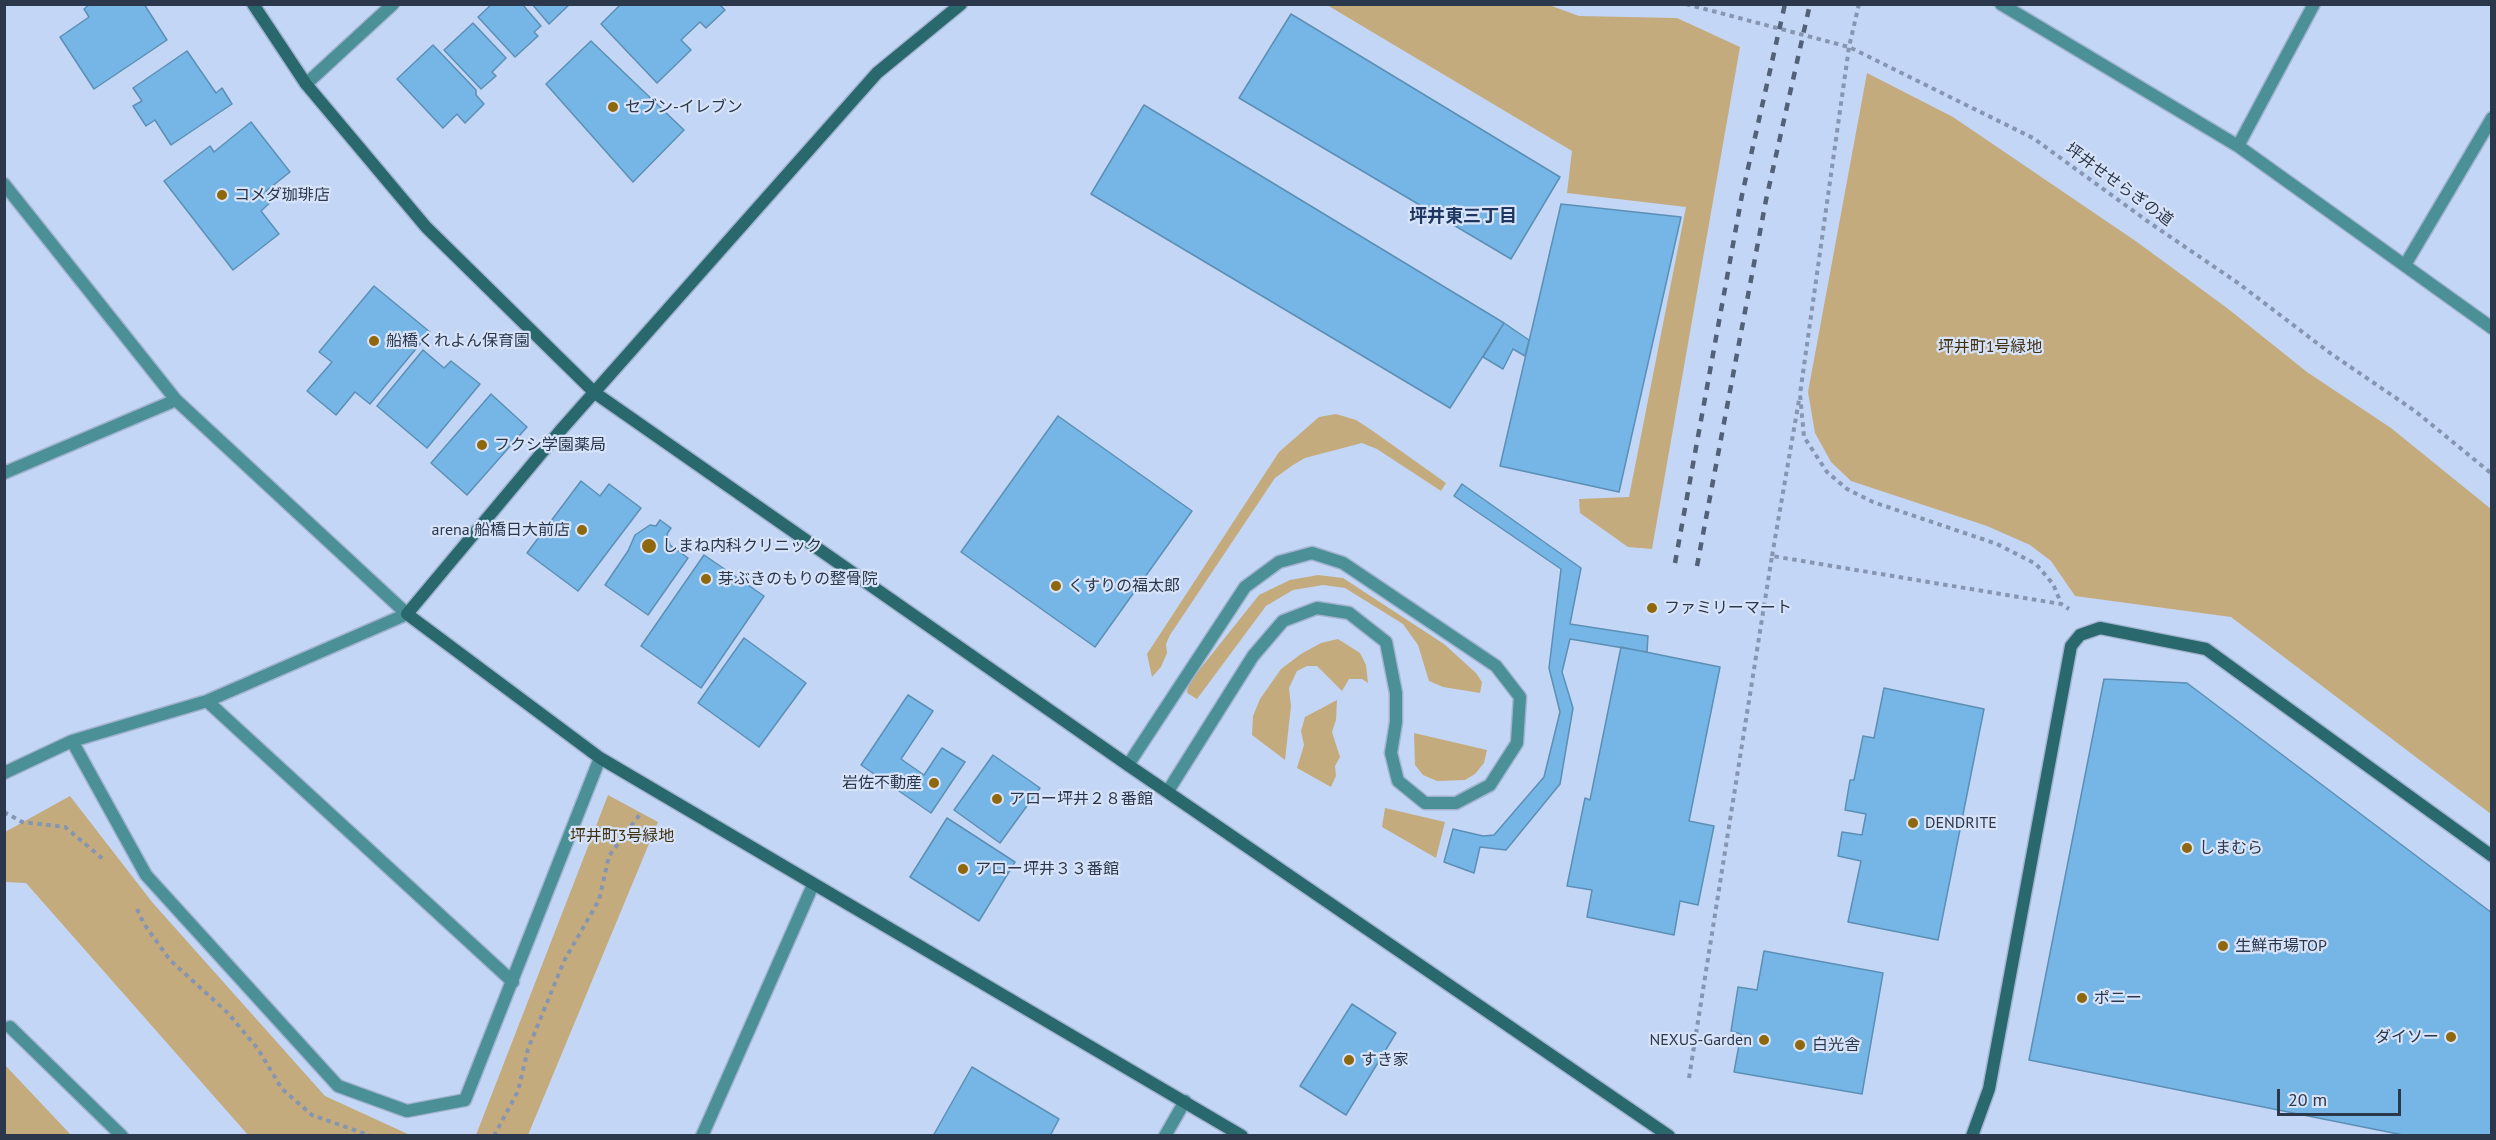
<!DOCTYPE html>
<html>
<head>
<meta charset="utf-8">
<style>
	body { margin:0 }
	#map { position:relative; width:2496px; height:1140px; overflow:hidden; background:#c4d6f5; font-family:"PT Sans",sans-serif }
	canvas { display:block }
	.frame { position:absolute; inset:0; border:6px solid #2b374b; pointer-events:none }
	.scale { position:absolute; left:2277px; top:1089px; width:124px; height:27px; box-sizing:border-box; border:3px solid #2b374b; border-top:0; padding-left:8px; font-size:18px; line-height:21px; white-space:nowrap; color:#2b374b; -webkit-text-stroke:4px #d7e3f8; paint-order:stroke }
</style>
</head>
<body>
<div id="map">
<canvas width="2496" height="1140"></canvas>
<div class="frame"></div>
<div class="scale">20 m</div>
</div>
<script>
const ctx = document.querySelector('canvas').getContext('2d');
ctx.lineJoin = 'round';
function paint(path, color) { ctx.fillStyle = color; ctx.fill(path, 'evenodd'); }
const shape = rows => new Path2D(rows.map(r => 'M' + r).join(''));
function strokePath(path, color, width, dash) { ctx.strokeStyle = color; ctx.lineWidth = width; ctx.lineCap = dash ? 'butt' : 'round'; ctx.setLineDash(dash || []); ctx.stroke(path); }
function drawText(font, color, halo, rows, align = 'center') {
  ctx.font = font + ' "PT Sans","Noto Sans JP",sans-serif'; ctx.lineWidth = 4.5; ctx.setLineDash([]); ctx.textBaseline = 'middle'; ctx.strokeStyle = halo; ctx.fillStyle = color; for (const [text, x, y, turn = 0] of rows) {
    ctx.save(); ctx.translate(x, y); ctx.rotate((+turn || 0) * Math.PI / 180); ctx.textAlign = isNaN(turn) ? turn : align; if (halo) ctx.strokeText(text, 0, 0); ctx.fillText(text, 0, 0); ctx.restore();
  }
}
paint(shape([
	[1327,5,1549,5,1579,16,1677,18,1740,47,1652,549,1628,547,1580,513,1579,499,1629,497,1686,207,1567,193,1572,151],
	[1867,73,1953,117,2137,242,2227,308,2307,372,2391,428,2491,509,2491,814,2231,617,2075,596,2051,561,2030,545,1987,526,1851,481,1831,462,1815,433,1808,392],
	[1336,414,1356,420,1370,429,1446,483,1441,491,1377,449,1362,443,1305,458,1293,465,1275,478,1170,635,1166,644,1167,653,1161,667,1152,677,1147,654,1279,452,1319,417],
	[1318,575,1343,578,1444,644,1476,673,1482,682,1480,693,1443,687,1429,681,1418,645,1403,624,1345,588,1323,585,1293,590,1266,606,1197,699,1187,693,1188,684,1259,595,1290,580],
	[1338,639,1360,653,1366,665,1368,683,1362,679,1349,679,1342,691,1317,666,1307,666,1297,671,1289,688,1291,706,1285,760,1252,735,1253,716,1260,699,1281,669,1301,654,1321,643],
	[1337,700,1336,720,1332,732,1340,757,1335,766,1336,776,1331,787,1297,768,1304,745,1301,731,1305,717],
	[1414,733,1487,750,1484,763,1475,774,1465,780,1437,781,1423,775,1415,765],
	[608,795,658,822,528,1135,476,1135],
	[70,796,152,902,325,1096,410,1135,248,1135,26,883,5,882,5,832],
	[1385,808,1445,822,1436,858,1382,827],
	[4,1065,5,1065,71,1135,5,1135]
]), '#c4ab7e');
const building = shape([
	[90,4,144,4,167,40,94,89,60,37,89,17,84,9,90,4],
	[492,4,522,4,541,26,534,32,538,36,515,57,478,17,492,4],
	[532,4,570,4,549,24,532,4],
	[621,4,719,4,725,10,706,28,700,22,681,40,691,50,657,83,601,24,621,4],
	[1291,14,1560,177,1511,259,1239,98,1291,14],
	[473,23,506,58,492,72,496,76,481,89,444,50,473,23],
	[591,41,684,130,633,182,546,84,591,41],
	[433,45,476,90,476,95,484,104,465,123,457,114,443,128,397,79,433,45],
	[187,51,216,93,222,88,232,104,171,145,155,120,146,126,133,106,142,101,133,88,187,51],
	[1144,105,1504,323,1450,408,1091,194,1144,105],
	[251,122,290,172,266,191,274,199,261,211,279,234,233,270,164,181,210,146,214,152,251,122],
	[1561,204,1681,217,1619,492,1500,466,1561,204],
	[374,286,430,332,370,404,355,392,336,415,307,391,332,362,319,352,374,286],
	[1504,323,1529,340,1525,356,1513,349,1503,369,1483,357,1504,323],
	[423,350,444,368,451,361,480,384,427,448,377,406,423,350],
	[491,394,527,427,467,495,431,463,491,394],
	[1058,416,1192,511,1095,647,961,552,1058,416],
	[581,481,600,496,609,484,641,508,578,591,527,553,581,481],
	[1462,484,1581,568,1570,624,1648,636,1647,652,1570,639,1562,672,1573,708,1560,784,1506,850,1480,847,1474,873,1444,862,1453,829,1483,836,1494,835,1544,777,1560,712,1549,668,1561,569,1454,496,1462,484],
	[660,520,671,528,667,534,670,545,688,558,648,615,605,585,628,551,635,535,650,525,656,526,660,520],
	[704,555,764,596,701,688,641,646,704,555],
	[744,638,806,683,759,747,698,703,744,638],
	[1621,647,1720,667,1689,821,1714,826,1698,905,1680,901,1674,935,1587,917,1592,890,1567,886,1585,798,1590,800,1621,647],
	[2104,679,2187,683,2492,913,2492,1136,2408,1136,2029,1060,2104,679],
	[1884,688,1984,709,1938,940,1848,922,1861,861,1838,856,1842,832,1862,835,1866,814,1845,810,1850,780,1854,780,1863,736,1874,738,1884,688],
	[908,695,933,711,901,759,924,775,942,748,965,762,931,813,861,765,908,695],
	[993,755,1040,788,1000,843,954,810,993,755],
	[947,818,1015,862,979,921,910,877,947,818],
	[1764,951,1883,973,1862,1094,1734,1072,1741,1034,1731,1031,1738,987,1757,990,1764,951],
	[1352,1004,1396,1033,1346,1115,1300,1086,1352,1004],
	[972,1067,1059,1119,1050,1136,933,1136,972,1067]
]);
paint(building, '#75b6e6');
strokePath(building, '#5c8fb5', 1.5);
const street = shape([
	[2001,4,2238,146,2492,328],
	[306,84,393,4],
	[2238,146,2314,4],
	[4,184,176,400,407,614,207,701,72,741,4,773],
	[2405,265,2492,118],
	[4,473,176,400],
	[207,701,513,982],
	[72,741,146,875,338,1086,407,1111,465,1100,600,758],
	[1128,765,1245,587,1279,562,1312,553,1343,563,1496,666,1520,697,1517,743,1490,785,1456,803,1425,803,1398,781,1391,753,1396,722,1396,693,1386,642,1349,613,1317,608,1283,621,1253,656,1168,791],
	[10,1027,122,1136],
	[702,1136,813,885],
	[1165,1136,1185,1101]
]);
const secondary = shape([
	[253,4,306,84,426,227,595,393,1128,765,1669,1136],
	[961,4,877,73,560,431,407,614,600,758,1242,1136],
	[1972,1136,1989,1089,2071,646,2080,635,2100,628,2206,649,2492,856]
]);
strokePath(street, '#a2b3d0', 15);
strokePath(secondary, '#a2b3d0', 15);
strokePath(shape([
	[1686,4,1849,47,2033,138,2150,223,2238,283,2330,353,2415,411,2492,474],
	[1859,4,1849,47,1800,394,1804,437,1827,472,1847,489,1873,502,1997,544,2036,564,2053,584,2061,603],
	[1772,556,1799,400],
	[4,812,22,822,65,827,103,859],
	[137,909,144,924,170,960,228,1013,258,1049,282,1089,312,1115,371,1136],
	[1689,1078,1772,556,2061,604,2069,609],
	[494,1136,518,1091,528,1049,564,961,599,900,609,856,640,814]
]), '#8695b0', 4, [4.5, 4.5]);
strokePath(street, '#4b9096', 12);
strokePath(secondary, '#29686c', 12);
strokePath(shape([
	[1675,563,1742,195,1785,4],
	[1697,566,1766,200,1810,4]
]), '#536178', 4.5, [8, 8]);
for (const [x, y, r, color] of [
	[613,107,6,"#8f680e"],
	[222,195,6,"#8f680e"],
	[374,341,6,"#8f680e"],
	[482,445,6,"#8f680e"],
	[582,530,6,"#8f680e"],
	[649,546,8,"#8f680e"],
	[706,579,6,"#8f680e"],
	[1056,586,6,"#8f680e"],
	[1652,608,6,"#8f680e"],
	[934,783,6,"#8f680e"],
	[997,799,6,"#8f680e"],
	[1913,823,6,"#8f680e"],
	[2187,848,6,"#8f680e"],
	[963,869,6,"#8f680e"],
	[2223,946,6,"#8f680e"],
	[2082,998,6,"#8f680e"],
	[2451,1037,6,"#8f680e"],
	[1764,1040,6,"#8f680e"],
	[1800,1045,6,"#8f680e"],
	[1349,1060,6,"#8f680e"]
]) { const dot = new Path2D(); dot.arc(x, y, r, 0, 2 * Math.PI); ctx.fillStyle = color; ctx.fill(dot); strokePath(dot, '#d7e3f8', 2); }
drawText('16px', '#2b374b', '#d7e3f8', [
	["セブン-イレブン",625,107],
	["コメダ珈琲店",234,195],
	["船橋くれよん保育園",386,341],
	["フクシ学園薬局",494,445],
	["arena 船橋日大前店",570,530,"right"],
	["しまね内科クリニック",662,546],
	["芽ぶきのもりの整骨院",718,579],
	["くすりの福太郎",1068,586],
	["ファミリーマート",1664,608],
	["岩佐不動産",922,783,"right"],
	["アロー坪井２８番館",1009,799],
	["DENDRITE",1925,823],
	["しまむら",2199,848],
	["アロー坪井３３番館",975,869],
	["生鮮市場TOP",2235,946],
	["ポニー",2094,998],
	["ダイソー",2439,1037,"right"],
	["NEXUS-Garden",1752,1040,"right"],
	["白光舎",1812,1045],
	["すき家",1361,1060]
], 'left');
drawText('16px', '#2b374b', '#d7e3f8', [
	["坪井せせらぎの道",2119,185,36]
]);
drawText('16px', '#3f3011', '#d7e3f8', [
	["坪井町1号緑地",1990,347],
	["坪井町3号緑地",622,836]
]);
drawText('bold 18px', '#1f3660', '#d7e3f8', [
	["坪井東三丁目",1463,217]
]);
</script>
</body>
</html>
